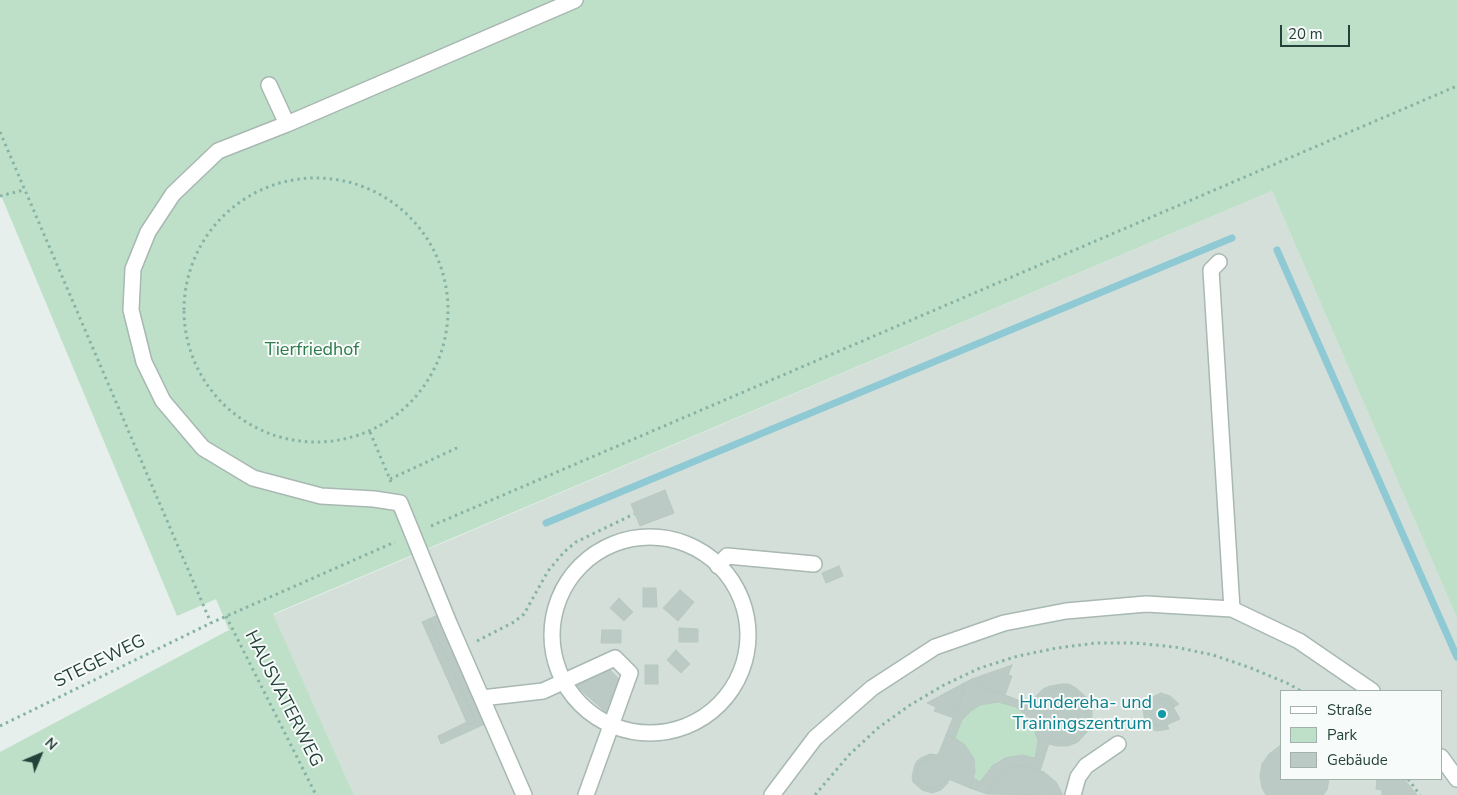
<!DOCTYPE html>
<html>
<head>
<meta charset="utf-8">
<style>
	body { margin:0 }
	#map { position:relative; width:1457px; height:795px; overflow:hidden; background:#e6efeb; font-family:"Nunito Sans",sans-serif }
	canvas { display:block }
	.legend { position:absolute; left:1280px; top:690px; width:162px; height:90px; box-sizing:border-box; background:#f7fbf9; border:1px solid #a3b1ad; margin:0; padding:6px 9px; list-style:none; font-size:15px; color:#24423a }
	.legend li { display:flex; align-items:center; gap:10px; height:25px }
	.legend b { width:25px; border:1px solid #a3b1ad }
	.north { position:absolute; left:15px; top:730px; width:50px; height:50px; -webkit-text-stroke:4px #f7fbf9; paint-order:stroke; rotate:45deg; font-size:14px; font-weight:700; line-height:20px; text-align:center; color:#24423a }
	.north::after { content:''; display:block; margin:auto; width:18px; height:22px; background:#24423a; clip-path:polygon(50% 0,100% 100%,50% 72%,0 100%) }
	.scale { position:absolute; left:1280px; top:25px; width:70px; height:22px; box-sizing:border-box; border:2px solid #24423a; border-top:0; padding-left:6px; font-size:15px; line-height:18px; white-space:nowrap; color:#24423a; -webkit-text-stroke:4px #f7fbf9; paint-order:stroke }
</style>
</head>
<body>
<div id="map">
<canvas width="1457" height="795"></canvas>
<ul class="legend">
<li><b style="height:6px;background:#fff"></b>Straße</li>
<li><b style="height:14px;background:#bfe0c8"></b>Park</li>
<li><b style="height:14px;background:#bbcac4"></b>Gebäude</li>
</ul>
<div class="north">N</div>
<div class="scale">20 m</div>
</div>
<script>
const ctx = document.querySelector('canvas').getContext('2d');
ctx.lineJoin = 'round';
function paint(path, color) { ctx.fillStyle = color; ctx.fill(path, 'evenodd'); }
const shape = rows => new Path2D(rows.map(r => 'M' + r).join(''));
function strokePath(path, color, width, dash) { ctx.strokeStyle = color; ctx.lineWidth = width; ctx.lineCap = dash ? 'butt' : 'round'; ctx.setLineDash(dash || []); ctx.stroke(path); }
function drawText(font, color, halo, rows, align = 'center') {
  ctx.font = font + ' "Nunito Sans",sans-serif'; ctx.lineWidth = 4; ctx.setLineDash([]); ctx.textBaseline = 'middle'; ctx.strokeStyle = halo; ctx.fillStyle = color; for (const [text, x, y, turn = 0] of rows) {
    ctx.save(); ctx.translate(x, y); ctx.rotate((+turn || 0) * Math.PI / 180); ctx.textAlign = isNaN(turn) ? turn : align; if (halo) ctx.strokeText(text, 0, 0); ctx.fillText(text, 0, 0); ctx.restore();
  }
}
paint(shape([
	[1272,191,1457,618,1457,795,354,795,273,615],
	[1281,691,1441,691,1441,779,1281,779]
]), '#d4dfda');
paint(shape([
	[0,0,1457,0,1457,618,1272,191,273,614,354,795,0,795,0,752,229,630,216,599,177,616,0,193],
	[998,702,1016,707,1027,716,1036,731,1038,749,1035,758,1022,755,1005,758,998,761,987,771,980,782,973,778,975,765,970,752,965,745,955,738,962,720,971,711,980,705]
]), '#bfe0c8');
strokePath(shape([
	[1277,250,1457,657],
	[546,523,1232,238]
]), '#8ec9d4', 7);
const building = shape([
	[665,490,674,513,640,526,631,504,665,490],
	[839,566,843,576,826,583,822,573,839,566],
	[643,588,656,588,657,607,643,607,643,588],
	[680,590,694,602,678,621,663,608,680,590],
	[619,598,633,612,624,621,610,608,619,598],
	[440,614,489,722,441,744,438,736,467,722,468,725,476,721,429,619,440,614],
	[429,619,476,721,468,725,422,622,429,619],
	[679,628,698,629,698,642,679,642,679,628],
	[602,630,621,630,621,643,601,643,602,630],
	[676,650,690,664,681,673,667,660,676,650],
	[645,665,658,665,658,684,645,684,645,665],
	[1012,665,1008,675,1012,676,1005,695,976,684,977,682,972,679,1012,665],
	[608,668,622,682,610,716,574,684,608,668],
	[972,679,977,682,976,684,1047,711,1042,724,1054,728,1040,771,1026,766,1017,765,1005,769,994,780,987,794,970,788,973,778,980,782,992,766,1005,758,1022,755,1035,758,1038,741,1033,725,1027,716,1016,707,998,702,980,705,971,711,962,720,955,738,946,735,964,690,962,689,964,683,972,679],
	[964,683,962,689,964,690,954,718,934,711,936,707,927,703,964,683],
	[1062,684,1069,684,1076,688,1085,696,1092,710,1092,720,1087,732,1078,742,1068,746,1057,746,1049,744,1050,740,1061,743,1068,742,1079,737,1086,727,1088,715,1083,699,1077,693,1065,688,1058,688,1047,692,1039,699,1035,707,1031,706,1036,696,1043,689,1050,686,1062,684],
	[1058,688,1065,688,1077,693,1086,704,1088,715,1086,727,1082,733,1073,740,1061,743,1050,740,1054,728,1042,724,1047,711,1035,707,1043,695,1058,688],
	[1161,693,1170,696,1179,704,1174,707,1169,700,1160,698,1155,699,1148,705,1147,712,1151,722,1158,726,1167,725,1169,729,1156,731,1149,727,1145,722,1143,709,1143,705,1148,699,1161,693],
	[1160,698,1169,700,1180,719,1162,727,1151,722,1147,716,1147,708,1151,702,1160,698],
	[946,735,955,738,965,745,974,759,975,772,970,788,946,778,943,784,931,789,920,785,916,774,920,763,931,757,936,760,946,735],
	[1281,745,1281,779,1329,779,1327,790,1323,795,1266,795,1262,788,1260,776,1262,764,1269,754,1281,745],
	[930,754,938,755,936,760,931,757,920,763,916,774,920,785,931,789,943,784,946,778,949,780,947,784,941,790,932,793,922,790,913,782,912,776,915,765,917,761,921,758,930,754],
	[1017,765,1026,766,1044,772,1056,782,1063,795,987,794,997,776,1005,769,1017,765],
	[1377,779,1404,779,1417,795,1382,795,1382,790,1376,789,1377,779]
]);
paint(building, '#bbcac4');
strokePath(building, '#b8c9c2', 1);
const minor = shape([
	[269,85,287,124],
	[1219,262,1211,270,1232,609],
	'552 635a98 98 0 1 1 196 0a98 98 0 1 1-196 0Z',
	[718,566,727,556,814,564],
	[482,698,543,691,615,658,630,673,586,795],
	[1441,757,1457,779],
	[524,795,449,623,400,503,374,499,321,496,253,478,203,448,163,401,144,362,131,310,133,269,148,232,173,194,218,151,287,124,575,0],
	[772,795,815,738,872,688,935,647,1004,623,1066,611,1146,604,1232,609,1299,641,1372,691],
	[1073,795,1078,777,1086,766,1118,744]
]);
strokePath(minor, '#a8b8b2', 18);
strokePath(shape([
	[0,132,211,623],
	'184 310a132 132 0 1 1 264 0a132 132 0 1 1-264 0Z',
	[0,196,24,190],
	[370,432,391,482],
	[390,479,459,447],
	[431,526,1457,86],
	[226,616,316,795],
	[477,641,514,622,524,614,548,571,564,552,576,542,634,514],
	[0,726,211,623,395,542],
	[1408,779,1420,795],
	[815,795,849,755,878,728,910,705,944,685,980,668,1018,656,1057,648,1096,643,1135,643,1175,647,1213,655,1251,668,1287,683,1301,691]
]), '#86b3a5', 3, [2.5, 4]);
strokePath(minor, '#fff', 15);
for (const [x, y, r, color] of [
	[1162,714,5,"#0f9aa8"]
]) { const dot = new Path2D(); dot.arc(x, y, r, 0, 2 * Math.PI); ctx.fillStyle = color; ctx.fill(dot); strokePath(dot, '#f7fbf9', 2); }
drawText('18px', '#2d7a4b', '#f7fbf9', [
	["Tierfriedhof",312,351]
]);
drawText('18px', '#24423a', '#f7fbf9', [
	["STEGEWEG",100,662,-26],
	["HAUSVATERWEG",283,699,63]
]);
drawText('18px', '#0d838f', '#f7fbf9', [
	["Hundereha- und",1152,704],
	["Trainingszentrum",1152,725]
], 'right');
</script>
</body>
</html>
